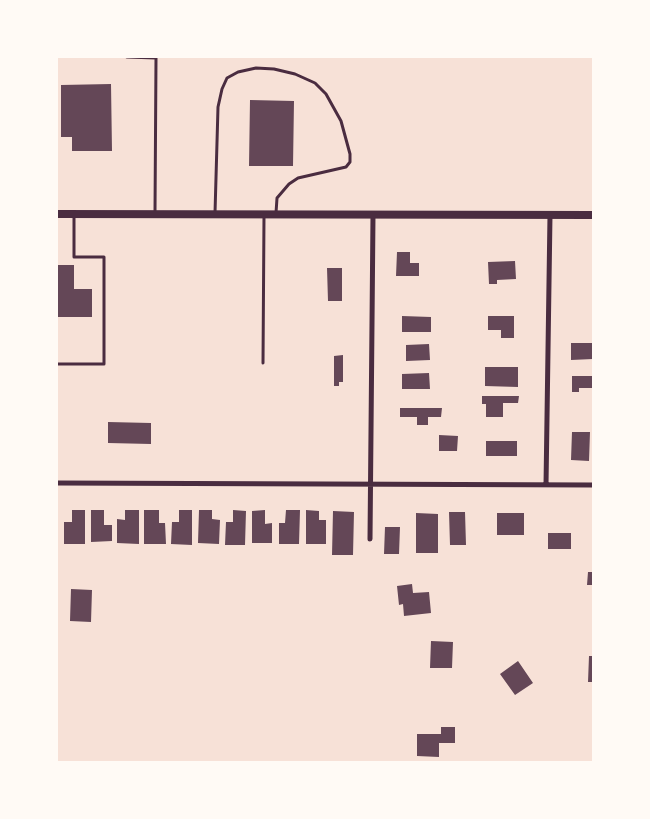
<!DOCTYPE html>
<html>
<head>
<meta charset="utf-8">
<style>
	body { margin:0 }
	#map { position:relative; width:650px; height:819px; overflow:hidden; background:#f7e1d7; font-family:Helvetica,sans-serif }
	canvas { display:block }
	.frame { position:absolute; inset:0; border:58px solid #fffaf5; pointer-events:none }
</style>
</head>
<body>
<div id="map">
<canvas width="650" height="819"></canvas>
<div class="frame"></div>
</div>
<script>
const ctx = document.querySelector('canvas').getContext('2d');
ctx.lineJoin = 'round';
function paint(path, color) { ctx.fillStyle = color; ctx.fill(path, 'evenodd'); }
const shape = rows => new Path2D(rows.map(r => 'M' + r).join(''));
function strokePath(path, color, width, dash) { ctx.strokeStyle = color; ctx.lineWidth = width; ctx.lineCap = dash ? 'butt' : 'round'; ctx.setLineDash(dash || []); ctx.stroke(path); }
paint(shape([
	[111,84,112,151,72,151,72,137,61,137,61,85],
	[250,100,294,101,293,166,249,166],
	[397,252,410,252,410,263,419,263,419,276,396,276],
	[515,261,516,279,497,280,497,284,489,284,488,262],
	[57,265,74,265,74,289,92,289,92,317,57,317],
	[327,268,342,268,342,301,328,301],
	[402,316,431,317,431,332,402,332],
	[488,316,514,316,514,338,501,338,501,330,488,330],
	[571,343,593,343,593,359,571,360],
	[429,344,430,360,406,361,406,345],
	[343,355,343,382,339,382,339,386,334,386,334,356],
	[485,367,518,367,518,387,485,386],
	[429,373,430,389,402,389,402,374],
	[572,376,593,376,593,388,579,388,579,392,572,392],
	[482,396,519,396,518,403,503,403,503,417,486,417,486,404,482,404],
	[400,408,442,408,441,417,428,417,428,425,417,425,417,417,400,417],
	[108,422,151,423,151,444,108,443],
	[572,432,590,432,589,461,571,460],
	[439,435,458,436,457,451,439,451],
	[486,441,517,441,517,456,486,456],
	[72,510,85,510,85,544,64,544,64,522,72,522],
	[91,510,104,510,104,525,112,525,112,541,91,542],
	[125,510,139,510,139,544,117,543,117,519,125,520],
	[144,510,159,510,159,523,165,523,166,544,144,544],
	[179,510,192,510,192,545,171,544,172,522,179,522],
	[199,510,212,510,212,519,220,520,219,544,198,543],
	[233,510,246,511,245,545,225,545,226,522,233,522],
	[265,510,265,524,272,523,272,543,252,543,252,511],
	[286,510,300,510,299,544,279,544,279,523,285,523],
	[306,510,319,511,319,520,326,520,326,544,306,544],
	[333,511,354,512,353,555,332,555],
	[449,512,465,512,466,545,450,545],
	[416,513,438,514,438,553,416,553],
	[497,513,524,513,524,535,497,535],
	[385,527,400,527,399,554,384,554],
	[548,533,571,533,571,549,548,549],
	[588,572,593,572,593,585,587,585],
	[412,584,413,593,429,592,431,613,404,616,403,604,399,605,397,586],
	[71,589,92,590,91,622,70,621],
	[431,641,453,642,452,668,430,668],
	[589,656,593,656,593,682,588,682],
	[518,661,533,683,515,695,500,674],
	[441,727,455,727,455,743,439,743,439,757,417,756,417,734,441,734]
]), '#644757');
strokePath(shape([
	[127,57,156,58,155,212],
	[215,213,218,107,222,89,227,78,238,72,256,68,274,69,295,74,315,83,326,94,341,121,350,154,350,162,346,167,298,178,289,184,277,198,276,213],
	[263,363,264,216],
	[57,364,104,364,104,257,74,257,74,216]
]), '#4a2c40', 3);
strokePath(shape([
	[57,483,593,485],
	[546,485,550,215],
	[370,539,373,215]
]), '#4a2c40', 5);
strokePath(shape([
	[57,214,593,215]
]), '#4a2c40', 8);
</script>
</body>
</html>
